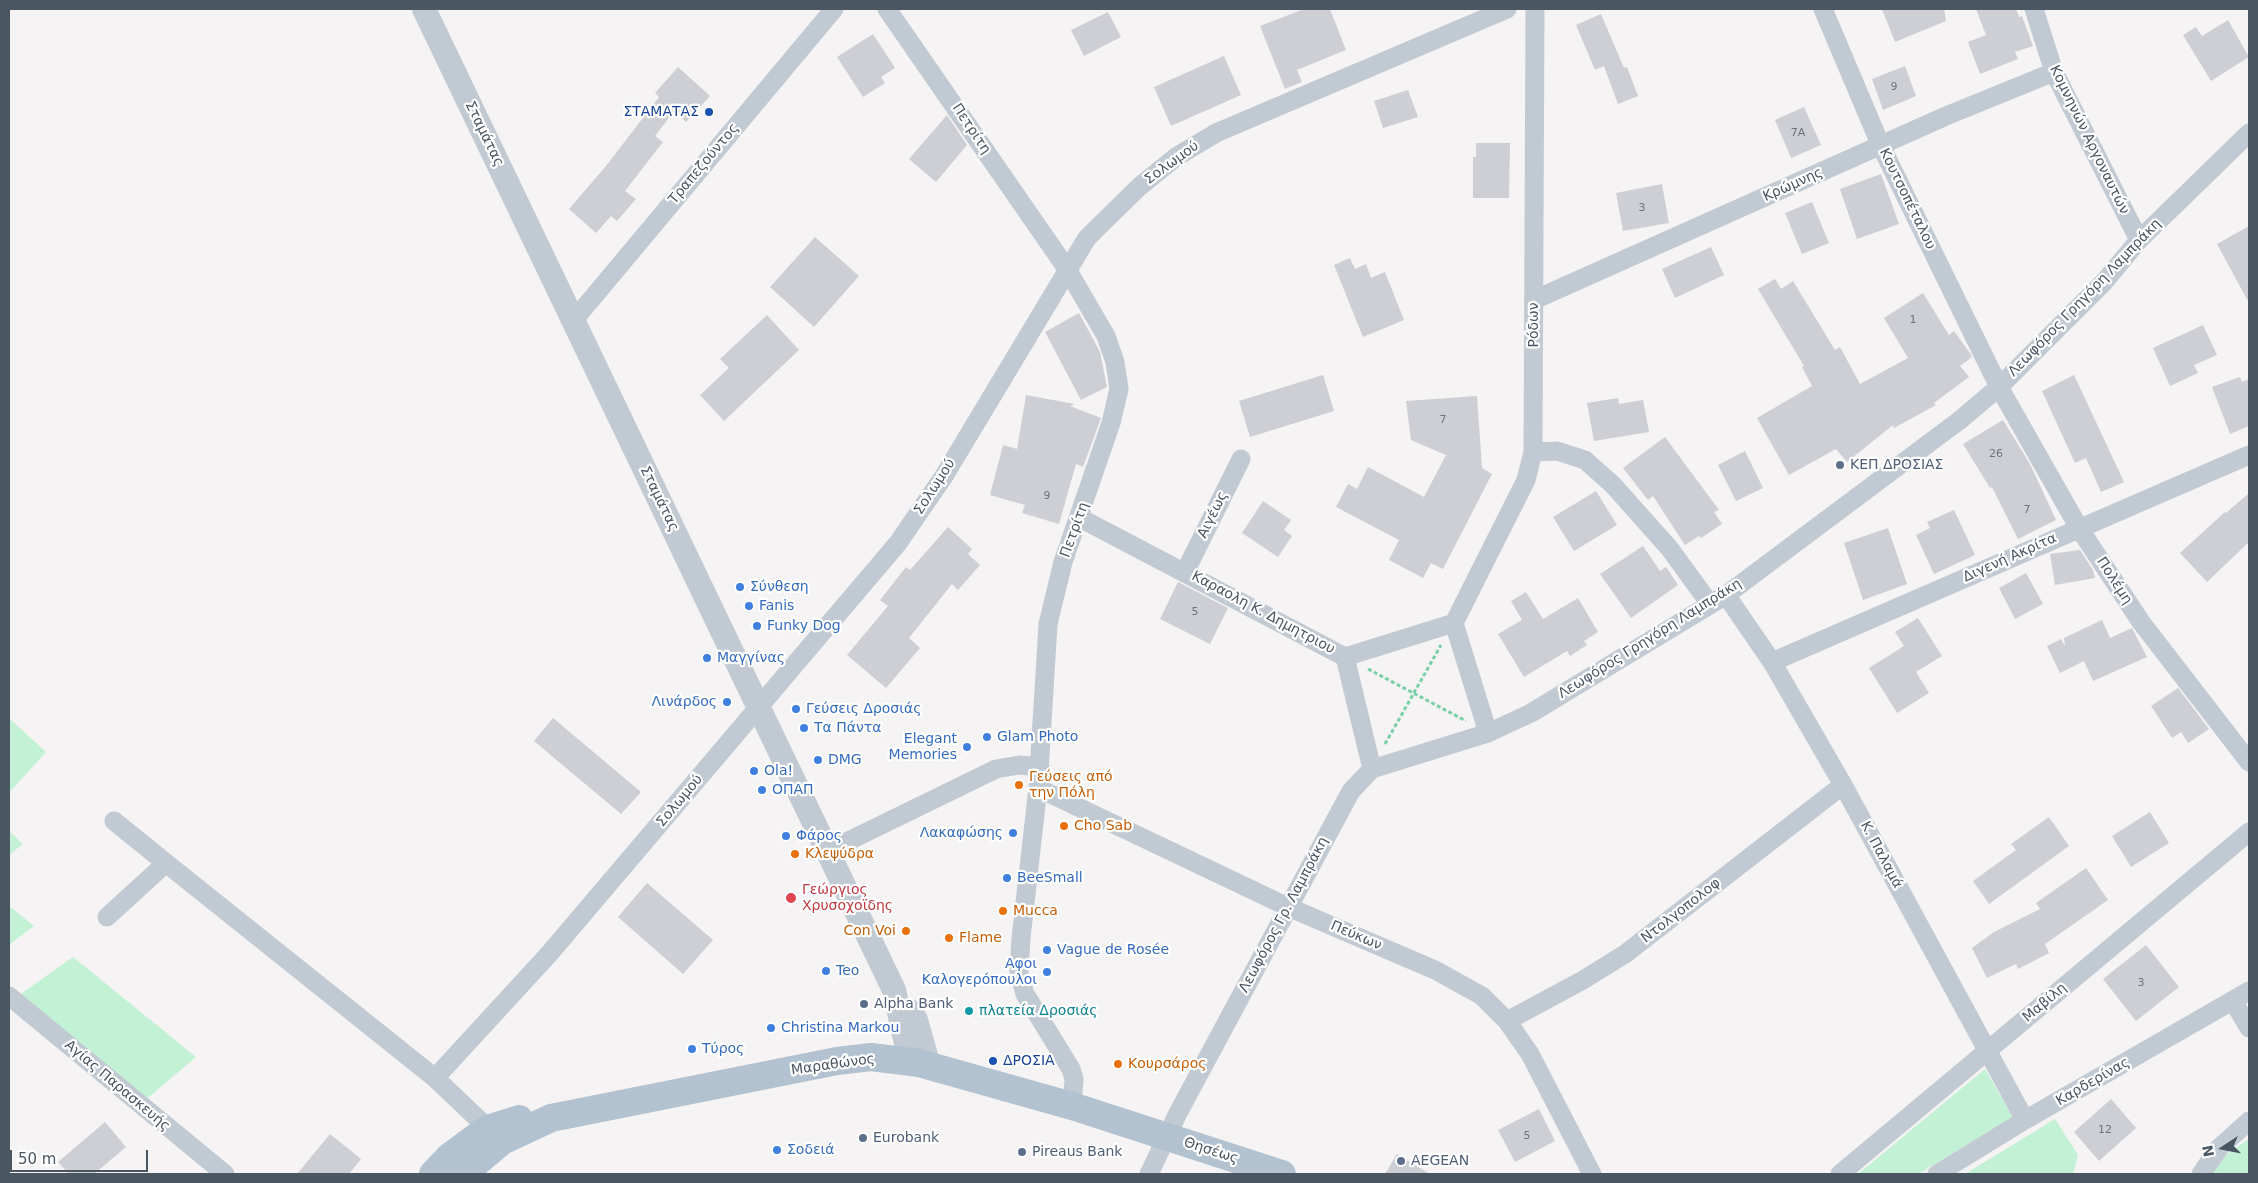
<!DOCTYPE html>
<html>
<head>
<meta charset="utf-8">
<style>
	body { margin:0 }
	#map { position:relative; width:2258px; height:1183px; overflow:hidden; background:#f5f3f3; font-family:"DejaVu Sans",sans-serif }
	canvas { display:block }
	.frame { position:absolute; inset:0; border:10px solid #4a5661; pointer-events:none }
	.north { position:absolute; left:2198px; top:1123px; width:50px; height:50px; -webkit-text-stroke:4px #fff; paint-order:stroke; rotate:259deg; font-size:14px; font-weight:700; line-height:20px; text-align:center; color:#4a5661 }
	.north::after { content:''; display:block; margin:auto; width:18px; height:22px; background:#4a5661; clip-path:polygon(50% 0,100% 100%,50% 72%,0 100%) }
	.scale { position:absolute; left:10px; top:1150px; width:138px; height:22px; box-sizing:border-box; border:2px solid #4a5661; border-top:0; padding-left:6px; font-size:15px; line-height:18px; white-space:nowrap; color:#4a5661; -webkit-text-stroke:4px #fff; paint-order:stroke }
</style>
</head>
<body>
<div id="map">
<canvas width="2258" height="1183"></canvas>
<div class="frame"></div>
<div class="north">N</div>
<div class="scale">50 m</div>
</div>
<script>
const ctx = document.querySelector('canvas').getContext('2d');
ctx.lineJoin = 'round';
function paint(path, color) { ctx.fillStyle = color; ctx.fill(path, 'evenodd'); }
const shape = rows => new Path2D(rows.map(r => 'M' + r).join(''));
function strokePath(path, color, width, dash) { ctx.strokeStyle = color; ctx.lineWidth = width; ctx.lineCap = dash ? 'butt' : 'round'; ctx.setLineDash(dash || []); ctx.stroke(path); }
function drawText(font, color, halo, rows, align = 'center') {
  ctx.font = font + ' "DejaVu Sans",sans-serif'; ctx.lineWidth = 4.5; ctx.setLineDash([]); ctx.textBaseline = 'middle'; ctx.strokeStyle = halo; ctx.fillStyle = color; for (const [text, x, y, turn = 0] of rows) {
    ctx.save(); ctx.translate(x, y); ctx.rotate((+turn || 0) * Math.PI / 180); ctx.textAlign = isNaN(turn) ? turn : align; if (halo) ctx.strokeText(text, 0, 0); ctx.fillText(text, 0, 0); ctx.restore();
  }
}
paint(shape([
	[9,718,46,752,9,793],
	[9,831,23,844,9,855],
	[9,906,34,926,9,945],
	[73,957,196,1057,143,1102,18,996],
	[1985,1069,2013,1117,1918,1174,1858,1174],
	[2055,1119,2078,1155,2073,1174,1965,1174],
	[2249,1139,2249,1174,2198,1174]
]), '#c3f1d5');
paint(shape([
	[1304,9,1330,9,1346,50,1297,70,1302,82,1285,89,1260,26],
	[1882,9,1944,9,1946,21,1895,42],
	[1976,9,2016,9,2019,17,2022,16,2033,46,2015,52,2018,59,1980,74,1968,42,1986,35],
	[1108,12,1121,37,1084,56,1071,30],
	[1601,14,1624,68,1627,67,1638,96,1618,104,1604,66,1595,70,1576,25],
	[2228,20,2249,57,2211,81,2183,35,2196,27,2202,36],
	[873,34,895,68,881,77,885,83,863,97,837,57],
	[1224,56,1241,95,1171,126,1154,87],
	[1905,66,1916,96,1883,110,1872,79],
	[678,67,710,96,686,122,674,111,655,136,663,142,625,191,636,199,617,221,611,216,596,233,569,209,606,166,659,97,655,93],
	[1408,90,1418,117,1383,128,1374,101],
	[1804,107,1821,145,1791,158,1775,120],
	[947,115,967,145,936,182,909,159],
	[1476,143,1510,143,1509,198,1473,198,1473,157,1476,157],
	[1881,174,1899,224,1857,239,1840,189],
	[1662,184,1669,223,1623,231,1616,193],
	[1812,202,1829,243,1802,254,1785,213],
	[2249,226,2249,303,2217,244],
	[815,237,859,276,814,327,770,287],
	[1711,247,1724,275,1675,298,1662,269],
	[1350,258,1355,269,1366,264,1371,278,1385,272,1404,320,1363,337,1334,265],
	[1775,279,1781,289,1793,281,1835,350,1840,347,1860,384,1908,358,1884,318,1923,293,1949,335,1954,331,1970,353,1972,357,1960,366,1969,377,1934,403,1936,405,1894,428,1893,425,1847,462,1836,449,1789,475,1757,418,1812,386,1802,367,1804,366,1758,289],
	[1079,313,1100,352,1107,387,1081,400,1045,332],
	[767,315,799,350,724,421,700,395,729,368,720,359],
	[2203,325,2217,355,2194,365,2198,373,2170,386,2153,348],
	[1323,375,1334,411,1250,437,1239,401],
	[2074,375,2124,482,2101,492,2086,458,2075,463,2042,391],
	[2240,377,2242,382,2249,379,2249,426,2230,434,2212,387],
	[1026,395,1075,404,1070,406,1101,418,1083,467,1076,464,1059,524,1022,513,1025,505,990,495,1003,445,1017,449],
	[1477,396,1482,468,1492,474,1443,569,1431,563,1423,578,1389,560,1399,540,1336,507,1348,484,1357,489,1368,467,1424,497,1446,455,1411,440,1406,401],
	[1618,398,1619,404,1643,400,1649,432,1594,441,1587,403],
	[2003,420,2030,464,2056,520,2018,539,1992,487,1990,488,1963,444],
	[1665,437,1719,510,1714,512,1722,524,1701,538,1699,536,1685,545,1653,496,1648,500,1623,468],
	[1745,451,1763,488,1736,501,1718,465],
	[1596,491,1617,525,1574,551,1553,517],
	[2249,493,2249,542,2207,582,2180,553,2225,512,2226,513],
	[1263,501,1291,520,1284,530,1292,536,1278,557,1242,533],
	[1954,510,1975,555,1934,574,1916,535,1930,528,1927,522],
	[948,527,972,549,968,554,980,565,958,590,952,584,909,638,920,648,886,688,847,655,888,606,880,600,906,567,910,570],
	[1888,528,1907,584,1863,600,1844,543],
	[1643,546,1660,571,1666,567,1678,585,1631,618,1600,574],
	[2080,550,2093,570,2095,578,2055,585,2050,554],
	[2026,573,2043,604,2015,619,1999,588],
	[1178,582,1228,608,1210,644,1160,619],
	[1526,592,1543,619,1578,598,1598,632,1584,641,1587,645,1570,656,1567,651,1524,677,1498,634,1522,620,1511,601],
	[1918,618,1942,656,1916,672,1929,693,1897,713,1869,668,1904,646,1895,632],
	[2102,620,2110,638,2132,628,2147,657,2093,681,2084,661,2060,673,2047,646,2061,639,2065,646,2064,638],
	[2178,688,2209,729,2188,743,2181,732,2172,738,2151,706],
	[553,718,641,792,621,814,534,741],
	[2150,812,2169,843,2131,867,2112,836],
	[2049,817,2069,846,1989,904,1973,881,2016,850,2011,844],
	[2086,868,2108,900,2045,944,2049,953,2018,969,2016,964,1987,978,1972,948,1994,932,2040,909,2036,903],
	[647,883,713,940,683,974,618,917],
	[2146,945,2179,987,2136,1021,2103,979],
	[2111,1099,2136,1128,2099,1161,2074,1132],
	[1539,1109,1555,1141,1515,1162,1498,1130],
	[105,1122,126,1147,94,1174,69,1174,58,1162],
	[330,1134,361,1159,349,1174,297,1174],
	[1397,1154,1430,1174,1385,1174]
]), '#cdcfd5');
strokePath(shape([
	[1368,669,1466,721],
	[1385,744,1441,645]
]), '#7ad0a6', 3, [4, 2.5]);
strokePath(shape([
	[887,9,1067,269,1106,336,1115,362,1119,389,1111,423,1063,562,1048,624,1038,788,1021,938,1019,973,1025,994,1071,1069,1074,1079,1072,1106],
	[1823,9,1881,146,1999,387,2079,528,2141,622,2249,762],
	[2034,9,2054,72,2139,240],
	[1534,300,1946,116,2054,72],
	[574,320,834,9],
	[1533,452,1557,451,1585,460,1613,485,1670,549,1710,604],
	[1080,518,1345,657,1454,623],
	[1185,572,1241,459],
	[1726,595,1772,662,1843,785,2025,1120],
	[1454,623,1526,480,1533,452,1535,9],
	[1454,623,1488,733],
	[1345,657,1372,769],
	[1772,662,2249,455],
	[1038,788,1288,907,1435,970,1482,996,1507,1021,1530,1054,1592,1174],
	[114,821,166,863],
	[828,851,996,769,1019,765,1040,767],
	[107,917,166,863,435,1078,496,1136],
	[9,996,225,1174],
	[2233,1001,2249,1028],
	[1507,1021,1583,980,1625,954,1843,785],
	[435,1078,549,954,898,543,944,476,1087,238,1139,187,1176,157,1216,133,1507,9],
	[1149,1174,1178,1113,1351,791,1372,769,1488,733,1531,713,1726,595,1960,420,1999,387,2104,282,2139,240,2249,133],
	[1840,1174,2249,832],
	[1937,1174,2025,1120,2249,991],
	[2201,1174,2219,1148,2249,1121]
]), '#c1cad2', 19);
strokePath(shape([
	[424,9,894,990,910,1061],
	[910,1011,916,1020,929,1066]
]), '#c1cad2', 24);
strokePath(shape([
	[433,1174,449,1157,487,1129,519,1119],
	[463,1174,502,1141,551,1118,837,1061,871,1057,919,1063,1072,1106,1282,1174]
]), '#b3c2d1', 28);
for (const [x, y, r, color] of [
	[709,112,5,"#1a4fb4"],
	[1840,465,5,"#5c6f8a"],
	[740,587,5,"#3f7fe0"],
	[749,606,5,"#3f7fe0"],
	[757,626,5,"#3f7fe0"],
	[707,658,5,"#3f7fe0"],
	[727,702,5,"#3f7fe0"],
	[796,709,5,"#3f7fe0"],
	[804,728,5,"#3f7fe0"],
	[987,737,5,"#3f7fe0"],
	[967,747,5,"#3f7fe0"],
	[818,760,5,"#3f7fe0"],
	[754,771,5,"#3f7fe0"],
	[1019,785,5,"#e8710a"],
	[762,790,5,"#3f7fe0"],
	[1064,826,5,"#e8710a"],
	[1013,833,5,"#3f7fe0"],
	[786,836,5,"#3f7fe0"],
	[795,854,5,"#e8710a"],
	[1007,878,5,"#3f7fe0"],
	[791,898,6,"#e0444e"],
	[1003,911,5,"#e8710a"],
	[906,931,5,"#e8710a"],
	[949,938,5,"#e8710a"],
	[1047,950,5,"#3f7fe0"],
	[826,971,5,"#3f7fe0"],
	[1047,972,5,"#3f7fe0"],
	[864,1004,5,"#5c6f8a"],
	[969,1011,5,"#0f9aa8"],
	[771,1028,5,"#3f7fe0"],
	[692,1049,5,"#3f7fe0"],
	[993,1061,5,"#1a4fb4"],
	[1118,1064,5,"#e8710a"],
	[863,1138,5,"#5c6f8a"],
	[777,1150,5,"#3f7fe0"],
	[1022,1152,5,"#5c6f8a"],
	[1401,1161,5,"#5c6f8a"]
]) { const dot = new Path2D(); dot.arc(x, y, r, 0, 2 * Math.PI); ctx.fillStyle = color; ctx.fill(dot); strokePath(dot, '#fff', 2); }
drawText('11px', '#6b747e', null, [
	["9",1894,87],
	["7A",1798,133],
	["3",1642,208],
	["1",1913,320],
	["7",1443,420],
	["26",1996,454],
	["9",1047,496],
	["7",2027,510],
	["5",1195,612],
	["3",2141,983],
	["12",2105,1130],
	["5",1527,1136]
]);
drawText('14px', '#164399', '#fff', [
	["ΣΤΑΜΑΤΑΣ",699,112],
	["ΔΡΟΣΙΑ",1003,1061,"left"]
], 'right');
drawText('14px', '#4a5661', '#fff', [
	["Πετρίτη",971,129,56],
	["Σταμάτας",484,134,64],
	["Κομνηνών Αργοναυτών",2089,140,64],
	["Σολωμού",1172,163,-36],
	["Τραπεζούντος",704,164,-50],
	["Κρώμνης",1793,185,-24],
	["Κουτσοπέταλου",1907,199,64],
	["Λεωφόρος Γρηγόρη Λαμπράκη",2085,298,-46],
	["Ρόδων",1534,325,-90],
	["Σολωμού",935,487,-57],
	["Σταμάτας",659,499,64],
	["Αιγέως",1213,515,-64],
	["Πετρίτη",1075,530,-70],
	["Διγενή Ακρίτα",2010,558,-24],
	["Πολέμη",2114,581,57],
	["Καραολη Κ. Δημητριου",1263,613,28],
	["Λεωφόρος Γρηγόρη Λαμπράκη",1650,639,-32],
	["Σολωμού",680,801,-50],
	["Κ. Παλαμά",1881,855,62],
	["Ντολγοπολοφ",1681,911,-38],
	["Λεωφόρος Γρ. Λαμπράκη",1284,915,-62],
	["Πεύκων",1356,936,23],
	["Μαβίλη",2045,1003,-40],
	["Μαραθώνος",833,1065,-8],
	["Καρδερίνας",2093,1082,-30],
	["Αγίας Παρασκευής",117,1086,40],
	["Θησέως",1211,1151,18]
]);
drawText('14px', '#4e5e75', '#fff', [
	["ΚΕΠ ΔΡΟΣΙΑΣ",1850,465],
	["Alpha Bank",874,1004],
	["Eurobank",873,1138],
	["Pireaus Bank",1032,1152],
	["AEGEAN",1411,1161]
], 'left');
drawText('14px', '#366cbe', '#fff', [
	["Σύνθεση",750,587],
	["Fanis",759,606],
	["Funky Dog",767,626],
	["Μαγγίνας",717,658],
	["Λινάρδος",717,702,"right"],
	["Γεύσεις Δροσιάς",806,709],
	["Τα Πάντα",814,728],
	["Glam Photo",997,737],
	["Elegant",957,739,"right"],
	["Memories",957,755,"right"],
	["DMG",828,760],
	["Ola!",764,771],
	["ΟΠΑΠ",772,790],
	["Λακαφώσης",1003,833,"right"],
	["Φάρος",796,836],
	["BeeSmall",1017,878],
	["Vague de Rosée",1057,950],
	["Αφοι",1037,964,"right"],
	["Καλογερόπουλοι",1037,980,"right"],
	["Teo",836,971],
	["Christina Markou",781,1028],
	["Τύρος",702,1049],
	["Σοδειά",787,1150]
], 'left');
drawText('14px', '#c56008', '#fff', [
	["Γεύσεις από",1029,777],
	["την Πόλη",1029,793],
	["Cho Sab",1074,826],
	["Κλεψύδρα",805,854],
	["Mucca",1013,911],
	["Con Voi",896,931,"right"],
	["Flame",959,938],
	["Κουρσάρος",1128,1064]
], 'left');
drawText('14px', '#be3a42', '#fff', [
	["Γεώργιος",802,890],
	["Χρυσοχοϊδης",802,906]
], 'left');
drawText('14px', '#0d838f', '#fff', [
	["πλατεία Δροσιάς",979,1011]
], 'left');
</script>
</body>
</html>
